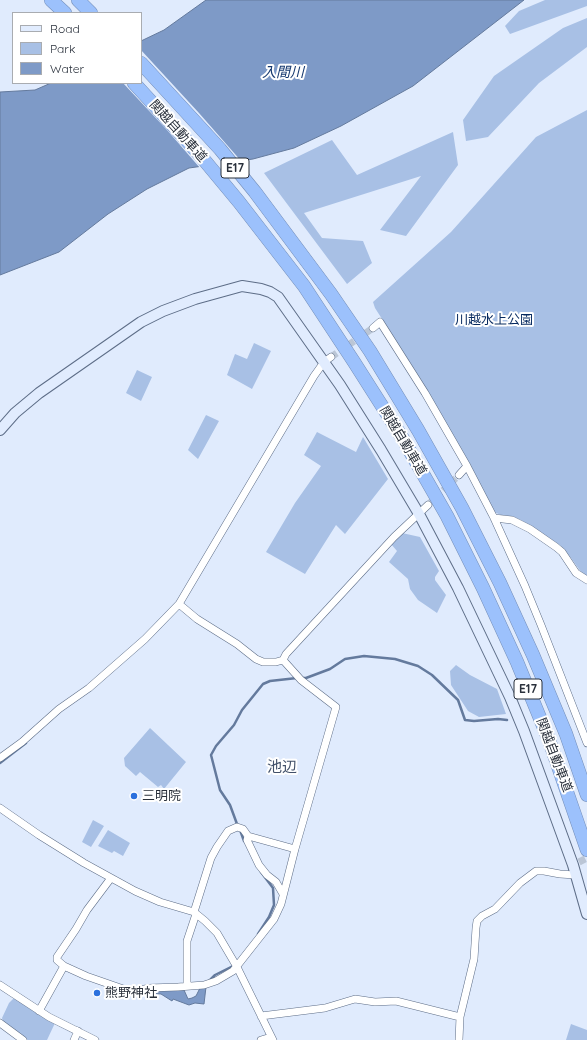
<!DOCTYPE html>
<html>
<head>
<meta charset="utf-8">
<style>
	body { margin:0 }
	#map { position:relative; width:587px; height:1040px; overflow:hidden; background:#e0ebfd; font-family:Quicksand,sans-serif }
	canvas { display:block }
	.legend { position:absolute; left:12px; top:12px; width:130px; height:72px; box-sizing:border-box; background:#fff; border:1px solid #a9acb1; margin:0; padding:5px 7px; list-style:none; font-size:12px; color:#29303b }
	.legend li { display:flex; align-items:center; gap:8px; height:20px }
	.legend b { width:20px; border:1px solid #a9acb1 }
</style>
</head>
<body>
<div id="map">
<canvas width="587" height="1040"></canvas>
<ul class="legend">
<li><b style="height:5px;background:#e1ecfe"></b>Road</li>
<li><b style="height:11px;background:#a8c0e5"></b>Park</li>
<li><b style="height:11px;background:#7e9ac7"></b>Water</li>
</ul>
</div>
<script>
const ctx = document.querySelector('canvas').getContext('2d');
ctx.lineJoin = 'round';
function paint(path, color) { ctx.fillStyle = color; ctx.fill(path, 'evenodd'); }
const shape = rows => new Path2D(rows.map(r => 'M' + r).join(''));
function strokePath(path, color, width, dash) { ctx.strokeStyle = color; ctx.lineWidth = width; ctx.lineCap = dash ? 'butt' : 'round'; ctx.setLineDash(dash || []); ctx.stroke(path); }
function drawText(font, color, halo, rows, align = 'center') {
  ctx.font = font + ' Quicksand,"Noto Sans JP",sans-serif'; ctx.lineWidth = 4; ctx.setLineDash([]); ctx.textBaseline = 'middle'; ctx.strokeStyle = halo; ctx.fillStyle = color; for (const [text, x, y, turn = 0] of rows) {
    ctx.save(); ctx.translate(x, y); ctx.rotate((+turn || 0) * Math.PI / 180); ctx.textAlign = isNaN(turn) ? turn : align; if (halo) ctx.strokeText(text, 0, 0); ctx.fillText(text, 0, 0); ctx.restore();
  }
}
paint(shape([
	[545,0,587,0,587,6,510,34,505,26,519,11],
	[587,18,587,47,539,83,488,137,466,141,463,120,494,76,563,28],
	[587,110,587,576,581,572,571,558,560,545,521,520,511,516,501,515,494,512,421,380,375,308,373,302,451,232,536,137],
	[453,132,458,165,406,236,380,230,421,176,304,213,322,238,363,241,372,263,347,284,264,173,332,140,357,175],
	[254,343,271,351,252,389,227,375,235,354,247,359],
	[137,370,152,377,141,401,126,393],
	[206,415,219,421,198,459,188,450],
	[317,432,356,452,363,437,388,479,345,534,336,525,305,574,266,552,295,503,321,466,304,455],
	[402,533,420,537,439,571,435,577,435,580,446,595,437,613,418,600,410,589,408,579,389,562,397,551,391,544],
	[456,665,470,675,497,689,506,714,479,717,468,711,451,685,450,671],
	[150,728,186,762,164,789,161,785,158,787,140,772,136,776,125,766,124,758],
	[93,820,104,826,91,847,82,842],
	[108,830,130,843,123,856,114,851,112,853,98,846],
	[13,999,15,999,55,1023,47,1040,28,1040,3,1021,2,1018,9,1003],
	[571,1024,587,1030,587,1040,566,1040]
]), '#a8c0e5');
const water = shape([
	[206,0,524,0,413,86,341,126,294,148,253,159,189,168,147,189,108,214,59,252,0,275,0,92,35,90,51,83,141,83,141,41,164,30,206,0],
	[206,987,204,1004,195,1003,189,1005,173,999,172,1001,161,994,149,993,150,990,184,990,188,999,192,998,196,996,200,988,206,987]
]);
paint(water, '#7e9ac7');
strokePath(water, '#647a9d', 1);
paint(shape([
	[141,50,199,113,242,162,200,168,167,130,123,83,141,83]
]), '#e0ebfd');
strokePath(shape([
	[302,678,306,678,330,669,345,659,364,656,395,659,418,666,432,675,458,700,465,720,474,721,498,719,507,720],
	[0,763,26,743],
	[237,824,230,805,220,790,211,755,216,746,234,725,242,710,263,684,270,681,297,678],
	[240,830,244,841],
	[258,934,269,917,274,905,273,888,261,872],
	[209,981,215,975,233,966]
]), '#647a9d', 2.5);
strokePath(shape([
	[331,357,373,328],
	[428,505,459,475],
	[579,862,587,858]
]), '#bbc6d6', 7, [7, 3.5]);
const street = shape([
	[373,328,380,322,425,393,467,466,494,518,525,586,541,625,587,743],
	[459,475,467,466],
	[494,518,512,520,530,529,556,547,562,552,576,573,587,580],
	[179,604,197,619,237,644,256,659,263,662,276,662,283,660,286,654,394,537,428,505],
	[0,758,22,742,59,709,89,688,145,639,179,604,314,376,324,362,331,357],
	[0,808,39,835,84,863,135,891,160,902,194,912,205,921,217,933,237,967,273,1040],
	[248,836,295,849],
	[194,912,211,858,217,847,228,831,237,827,243,829,248,836,247,840,259,865,267,875,276,882,283,894],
	[64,966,86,976,132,992,149,988,178,987,204,985,216,981,233,971,274,919,281,904,295,849,336,707,301,680,283,660],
	[0,985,49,1017,95,1040],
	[187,986,187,941,196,914],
	[39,1011,64,966,57,960,57,957,76,929,87,910,111,878],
	[261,1016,325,1008,355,999,375,1002,396,1001,460,1017],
	[0,1023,23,1040],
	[74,1040,78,1031],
	[261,1040,271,1037],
	[459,1040,460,1017,474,959,476,928,477,921,482,916,495,909,520,883,536,871,544,871,560,874,575,875]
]);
const secondary = shape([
	[0,430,15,413,39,393,141,322,163,311,195,299,242,286,261,289,270,292,278,297,340,385,381,450,419,514,458,588,510,697,524,731,573,865,587,914]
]);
const highway = shape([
	[51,0,65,13],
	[78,0,91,13],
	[141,63,220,149,255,192,331,294,370,351,418,430,462,508,500,583,533,655,566,734,587,795],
	[134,83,200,155,239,202,304,286,354,362,403,439,447,516,483,588,517,662,549,740,587,850]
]);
strokePath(street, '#5d6d87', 8);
strokePath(secondary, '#5d6d87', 12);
strokePath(highway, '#748eb8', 14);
strokePath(street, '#fff', 7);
strokePath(secondary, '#e1ecfe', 10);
strokePath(highway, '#9cc1fc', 13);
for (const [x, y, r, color] of [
	[134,796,4,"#2b70dd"],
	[97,993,4,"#2b70dd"]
]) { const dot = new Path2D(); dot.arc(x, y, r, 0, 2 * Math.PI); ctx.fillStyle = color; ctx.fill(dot); strokePath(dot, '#fff', 1.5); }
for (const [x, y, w] of [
	[235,168,28],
	[528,689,28]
]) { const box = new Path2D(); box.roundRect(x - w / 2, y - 10, w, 20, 3); ctx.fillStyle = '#fff'; ctx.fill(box); strokePath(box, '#29303b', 1); }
drawText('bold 12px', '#29303b', null, [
	["E17",235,168],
	["E17",528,689]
]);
drawText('13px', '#29303b', '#fff', [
	["関越自動車道",178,131,48],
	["関越自動車道",403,441,59],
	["関越自動車道",554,755,69]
]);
drawText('13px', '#06295f', '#fff', [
	["川越水上公園",494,320]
]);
drawText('13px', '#29303b', '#fff', [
	["三明院",142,796],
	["熊野神社",105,993]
], 'left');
drawText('italic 14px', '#15386f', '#fff', [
	["入間川",283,73]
]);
drawText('15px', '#415069', '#fff', [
	["池辺",282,767]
]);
</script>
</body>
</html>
